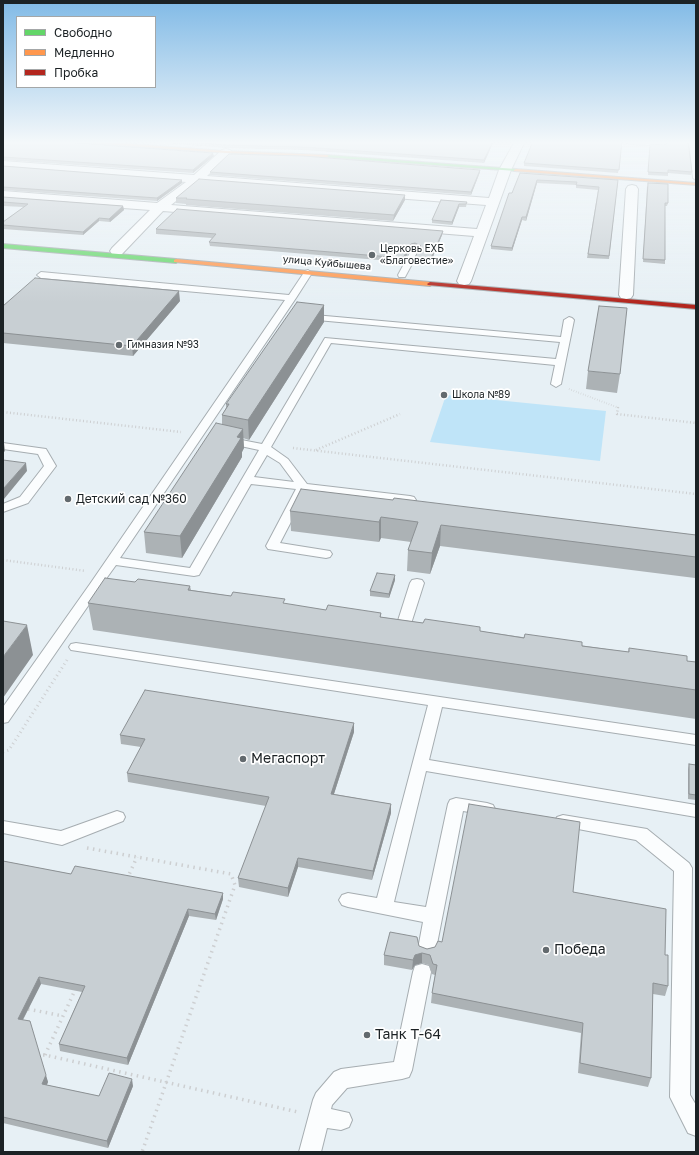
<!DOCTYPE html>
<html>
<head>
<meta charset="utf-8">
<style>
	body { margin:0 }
	#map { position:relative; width:699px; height:1155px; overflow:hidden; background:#e7f0f5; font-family:"Golos Text",sans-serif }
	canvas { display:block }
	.frame { position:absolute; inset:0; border:4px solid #1c2225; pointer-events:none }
	.legend { position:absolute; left:16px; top:16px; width:140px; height:72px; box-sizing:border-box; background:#fff; border:1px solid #a4a7a8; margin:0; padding:5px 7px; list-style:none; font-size:12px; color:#1c2225 }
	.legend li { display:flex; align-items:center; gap:8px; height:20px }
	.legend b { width:20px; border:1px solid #a4a7a8 }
</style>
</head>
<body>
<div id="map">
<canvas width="699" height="1155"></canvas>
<div class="frame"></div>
<ul class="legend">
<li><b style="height:5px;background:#63d668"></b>Свободно</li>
<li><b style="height:5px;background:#ff974d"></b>Медленно</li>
<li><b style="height:5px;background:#b3261e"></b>Пробка</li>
</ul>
</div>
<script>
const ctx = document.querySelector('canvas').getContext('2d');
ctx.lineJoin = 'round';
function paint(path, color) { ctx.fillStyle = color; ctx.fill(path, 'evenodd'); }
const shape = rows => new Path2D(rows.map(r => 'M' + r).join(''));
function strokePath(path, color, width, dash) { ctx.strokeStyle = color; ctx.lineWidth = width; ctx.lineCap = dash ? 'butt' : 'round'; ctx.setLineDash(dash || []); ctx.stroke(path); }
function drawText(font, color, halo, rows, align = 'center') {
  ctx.font = font + ' "Golos Text",sans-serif'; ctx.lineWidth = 3.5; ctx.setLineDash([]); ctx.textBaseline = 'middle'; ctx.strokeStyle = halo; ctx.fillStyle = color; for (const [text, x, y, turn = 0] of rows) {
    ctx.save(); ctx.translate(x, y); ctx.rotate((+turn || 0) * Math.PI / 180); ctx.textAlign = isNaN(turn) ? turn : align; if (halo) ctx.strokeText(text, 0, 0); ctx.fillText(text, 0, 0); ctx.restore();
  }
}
paint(shape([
	[446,395,606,411,600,461,430,442]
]), '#bfe4f8');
const lane = shape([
	[689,141,695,141,696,180,693,178,689,141],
	[412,249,415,249,419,251,405,277,399,277,398,275,412,249],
	[308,270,312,273,296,298,120,558,190,568,259,450,222,442,221,440,226,437,262,444,325,338,556,359,560,342,306,319,303,318,301,316,303,314,561,337,564,320,569,317,572,318,574,320,561,384,556,387,551,384,555,365,331,343,271,447,288,459,307,484,410,496,414,497,416,500,414,503,410,504,307,491,280,543,330,551,332,554,330,557,326,558,268,549,266,546,296,489,251,484,199,575,194,576,116,565,103,583,121,586,123,589,121,592,116,593,99,590,8,722,3,723,3,707,90,584,285,300,41,278,37,275,41,272,289,295,305,271,308,270],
	[267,455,280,463,294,482,254,477,267,455],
	[3,443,46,449,56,466,28,503,3,512,3,504,20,497,44,466,38,454,3,449,3,443],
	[417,579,422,580,424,583,409,630,407,633,402,634,397,633,395,630,410,583,412,580,417,579],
	[76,643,696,735,696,745,442,707,429,760,696,805,696,817,426,771,394,902,426,907,448,804,450,800,456,798,487,803,493,805,495,809,493,813,487,815,463,811,436,949,434,955,427,957,420,955,418,949,423,922,348,907,342,905,339,900,342,895,348,893,377,898,428,705,71,650,69,647,71,644,76,643],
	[117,811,123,813,125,817,123,821,62,845,3,833,3,821,61,831,117,811],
	[563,815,647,829,689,863,692,868,690,1095,696,1105,696,1136,688,1133,670,1097,674,871,636,840,557,825,555,821,557,817,563,815],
	[422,964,429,966,431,972,412,1070,409,1077,402,1079,347,1088,332,1105,331,1109,349,1113,352,1120,349,1127,341,1130,327,1128,321,1152,299,1152,313,1100,316,1093,334,1072,341,1069,394,1062,413,972,415,966,422,964]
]);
const street = shape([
	[515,141,525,141,511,170,471,281,469,284,464,285,459,284,457,281,474,236,163,211,122,254,117,255,112,254,110,251,112,248,150,210,3,199,3,191,157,203,186,182,3,167,3,161,194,175,222,150,226,149,230,150,232,152,230,154,207,176,489,198,499,170,515,141],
	[199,183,486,205,477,229,171,205,199,183],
	[626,141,668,141,669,143,664,146,631,144,627,143,626,141],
	[632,185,636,186,638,189,633,295,631,298,626,299,621,298,619,295,626,189,628,186,632,185]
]);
const fast = shape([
	[327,155,516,169,518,170,516,171,325,157,327,155],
	[3,244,176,259,179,261,176,263,3,248,3,244]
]);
const slow = shape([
	[75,141,94,141,226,151,327,155,329,156,327,157,226,153,77,142,75,141],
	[516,169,696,183,696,185,514,171,514,170,516,169],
	[176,259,430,282,433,284,430,286,174,262,174,260,176,259]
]);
const jam = shape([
	[430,282,696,305,696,309,428,285,427,284,430,282]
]);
strokePath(lane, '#a6adb1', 2);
strokePath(street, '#a6adb1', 2);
strokePath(fast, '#a6adb1', 2);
strokePath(slow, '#a6adb1', 2);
strokePath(jam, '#a6adb1', 2);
strokePath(shape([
	[569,389,619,408]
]), '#cdcfd1', 2, [0.5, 2]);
strokePath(shape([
	[618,407,617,414,696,423],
	[3,412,181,432],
	[293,448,696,494],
	[316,450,400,414],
	[3,560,86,571]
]), '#cdcfd1', 2.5, [1, 2.5]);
strokePath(shape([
	[3,752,9,750,67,660]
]), '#cdcfd1', 3, [1, 3.5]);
strokePath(shape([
	[87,848,231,874,235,885,142,1152],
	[127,879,137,857],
	[28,1009,63,1016],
	[37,1055,45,1055,298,1112],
	[45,1055,76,988]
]), '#cdcfd1', 3.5, [1.5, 4.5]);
paint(lane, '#fbfdfe');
paint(street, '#fbfdfe');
paint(fast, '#63d668');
paint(slow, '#ff974d');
paint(jam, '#b3261e');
paint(shape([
	[3,141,72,142,76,143,214,156,193,173,3,160],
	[139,141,494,141,484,163,303,150,226,148],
	[528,141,622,141,618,173,524,166,524,163,533,142,528,142],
	[669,141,688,141,692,172,691,175,668,173,668,176,648,175,650,147,664,145,669,142],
	[3,166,182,180,182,183,157,201,3,190],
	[210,172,480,172,471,195,210,175],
	[520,173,618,180,609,259,587,258,598,190,576,188,576,185,537,183,526,221,522,220,512,251,491,249,491,246],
	[647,186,668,203,667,206,665,206,665,264,643,262],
	[3,197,123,206,124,210,110,222,99,221,83,235,3,229,3,222,24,207,3,206],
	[176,198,405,200,393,221,186,205,186,204,176,203],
	[441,200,467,202,466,207,459,207,452,225,432,223,432,220],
	[156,229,442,235,430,264,414,263,414,259,419,250,415,248,411,248,403,262,210,246,209,242,212,238,156,234],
	[180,301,133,356,3,343,3,306],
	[324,305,324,322,249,440,243,438,244,448,242,452,242,457,182,558,146,553,144,532,222,425,222,415,226,408,226,404],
	[588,371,620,374,617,393,586,389],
	[393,500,696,535,696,572,695,578,440,546,430,574,407,571,408,550,411,542,381,538,379,542,291,531,290,511],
	[395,580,389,598,370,596,370,591],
	[135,582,190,586,191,590,326,610,381,613,381,617,628,652,629,648,687,661,696,662,696,719,93,630,88,603],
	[354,723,354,732,334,794,391,804,391,813,372,880,298,867,288,897,239,887,238,878,266,806,128,782,127,773,141,747,121,744,120,735],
	[689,764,696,765,696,800,688,799,688,769],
	[3,861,71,874,223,893,223,899,216,920,189,916,128,1065,60,1051,59,1044,82,992,41,984,23,1020,48,1082,47,1085,99,1096,133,1086,108,1148,3,1123],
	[573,892,665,955,668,986,665,996,653,994,651,1078,648,1087,578,1073,581,1033,431,1003,432,993,435,975,432,974,429,965,422,963,415,965,412,970,384,965,384,955,419,946,427,949,435,947,442,942]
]), '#acb2b5');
paint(shape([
	[493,141,494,141,484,163,484,160],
	[213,153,214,156,193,173,193,170],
	[480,170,480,172,471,195,471,192],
	[182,180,182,183,157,201,157,198],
	[537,180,537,183,526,221,526,217],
	[405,195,405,200,393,221,394,215],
	[459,204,459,207,452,225,452,222],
	[123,206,124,210,110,222,109,219],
	[522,217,522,220,512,251,512,248],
	[99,218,99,221,83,235,83,232],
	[443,231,442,235,430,264,430,260],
	[415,243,415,248,411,248,403,262,403,258,411,244],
	[179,291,180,301,133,356,132,346],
	[324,305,324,322,249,440,248,420],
	[243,429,244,448,242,452,242,457,182,558,180,536,237,437],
	[3,443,4,443,5,451,3,453],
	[26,463,27,471,4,499,3,489],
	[381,517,381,538,379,542,379,522],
	[441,525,440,546,430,574,432,553],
	[395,575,395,580,389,598,389,594],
	[27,625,33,655,3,698,3,657],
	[354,723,354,732,331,803,331,794],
	[391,804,391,813,372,880,373,871],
	[298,858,298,867,288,897,288,888],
	[223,893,223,899,216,920,215,914],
	[188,909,189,916,128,1065,127,1058],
	[422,953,422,963,415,965,412,970,413,960,415,955],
	[39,977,41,984,20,1025,18,1019],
	[46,1075,48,1082,44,1090,42,1084],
	[132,1079,133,1086,108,1148,107,1141]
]), '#8c9194');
const building = shape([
	[3,141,72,141,76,143,213,153,193,170,3,157,3,141],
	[177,141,493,141,484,160,303,147,226,145,177,141],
	[533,141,622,141,619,170,524,163,533,141],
	[670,141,688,141,692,172,668,170,668,173,648,172,650,144,664,145,670,141],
	[229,154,303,156,480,170,471,192,210,172,229,154],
	[3,166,182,180,157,198,3,187,3,166],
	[520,173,618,180,609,256,588,254,599,187,576,185,577,182,537,180,526,217,522,217,512,248,491,246,509,193,512,193,520,173],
	[199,179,405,195,394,215,186,199,187,198,176,198,199,179],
	[648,183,668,184,668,203,665,203,665,260,643,259,648,183],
	[3,197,123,206,109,219,99,218,83,232,3,225,3,222,28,204,3,202,3,197],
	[441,200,467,202,466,204,459,204,452,222,432,220,441,200],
	[177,209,443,231,430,260,414,259,421,246,415,243,411,244,403,258,209,242,216,234,156,229,177,209],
	[35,278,179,291,132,346,3,333,3,306,35,278],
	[297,302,324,305,248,420,222,415,229,404,226,404,297,302],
	[599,306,627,308,620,374,588,371,599,306],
	[216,423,243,429,237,437,241,438,180,536,144,532,216,423],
	[3,460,26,463,3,489,3,460],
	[301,489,393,500,394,498,696,535,696,557,441,525,432,553,408,550,418,522,381,517,379,522,290,511,301,489],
	[377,573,395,575,389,594,370,591,377,573],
	[105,578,135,582,138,579,190,586,188,590,231,596,233,592,285,599,283,603,326,610,328,605,381,613,380,617,423,623,425,619,480,627,480,631,524,638,525,634,582,642,582,646,629,652,629,648,687,656,687,661,696,662,696,690,88,603,105,578],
	[3,621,27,625,3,657,3,621],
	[145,690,354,723,331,794,391,804,373,871,298,858,288,888,238,878,269,797,127,773,145,739,120,735,145,690],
	[689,764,696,765,696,795,689,794,689,764],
	[469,804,580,822,573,892,666,909,665,955,668,955,668,986,653,983,651,1078,580,1063,583,1023,432,993,437,965,433,964,430,955,422,953,415,955,413,960,384,955,390,932,417,937,419,946,427,949,435,947,438,941,442,942,469,804],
	[3,861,71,874,75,866,223,893,215,914,188,909,127,1058,59,1044,85,986,39,977,18,1019,30,1021,46,1075,42,1084,99,1096,109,1073,132,1079,107,1141,3,1117,3,861]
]);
paint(building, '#c8cfd3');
strokePath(building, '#8c9194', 1);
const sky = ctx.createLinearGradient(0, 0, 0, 303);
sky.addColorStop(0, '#81bae6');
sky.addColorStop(0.47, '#f4f8fa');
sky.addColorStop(1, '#f4f8fa00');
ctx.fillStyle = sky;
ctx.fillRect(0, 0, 699, 303);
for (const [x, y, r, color] of [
	[372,255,4,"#636a6e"],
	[119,345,4,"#636a6e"],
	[444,395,4,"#636a6e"],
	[68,499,4,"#636a6e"],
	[243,759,4,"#636a6e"],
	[546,950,4,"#636a6e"],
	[367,1035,4,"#636a6e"]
]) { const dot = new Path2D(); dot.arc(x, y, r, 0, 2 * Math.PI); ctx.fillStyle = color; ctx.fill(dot); strokePath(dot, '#fff', 1.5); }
drawText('10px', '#1c2225', '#fff', [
	["Церковь ЕХБ",380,249],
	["«Благовестие»",380,261],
	["Гимназия №93",127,345],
	["Школа №89",452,395]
], 'left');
drawText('10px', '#1c2225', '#fff', [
	["улица Куйбышева",327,263,5]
]);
drawText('12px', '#1c2225', '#fff', [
	["Детский сад №360",76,499]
], 'left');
drawText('14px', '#1c2225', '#fff', [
	["Мегаспорт",251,759],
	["Победа",554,950],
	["Танк Т-64",375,1035]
], 'left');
</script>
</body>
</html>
